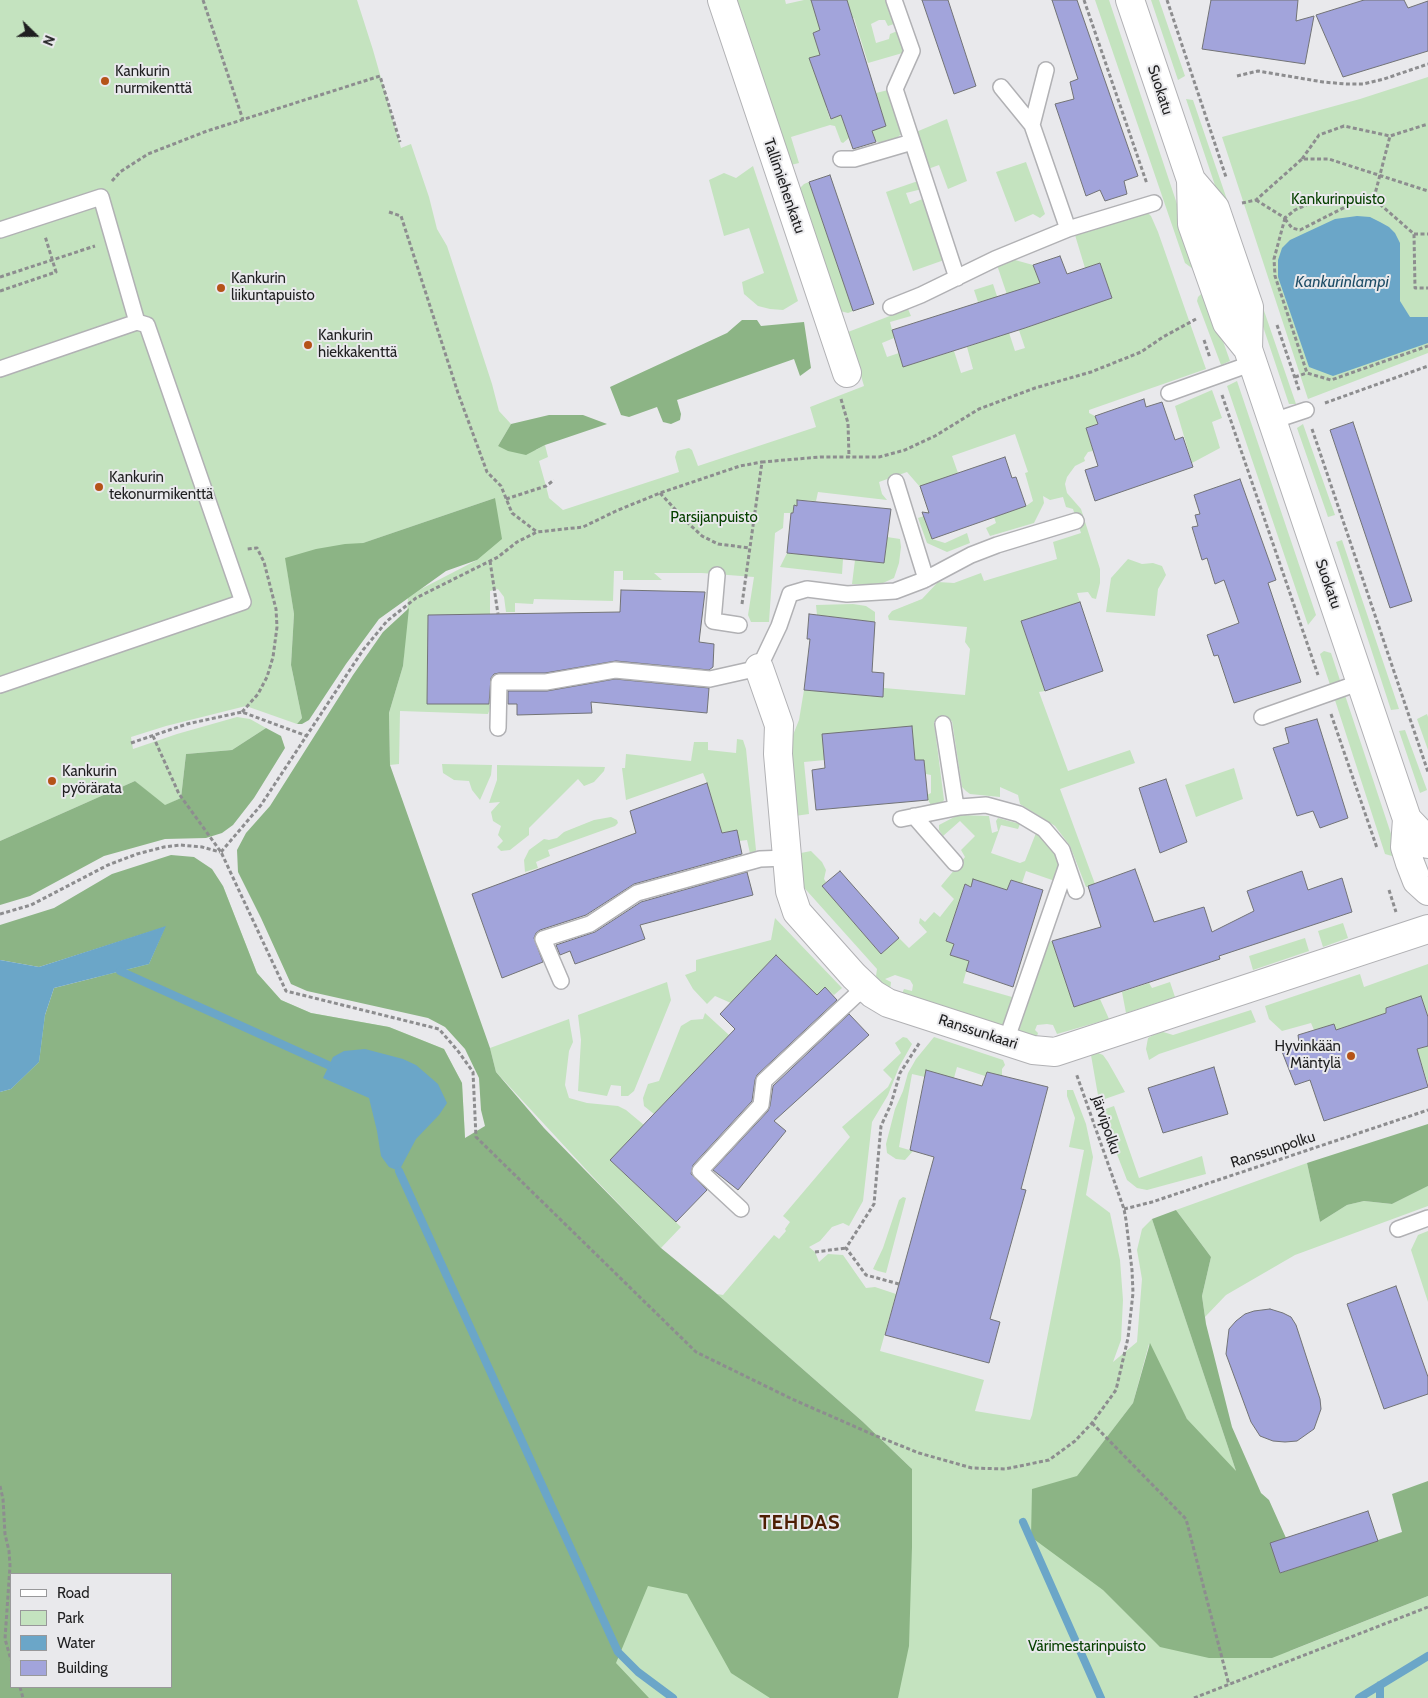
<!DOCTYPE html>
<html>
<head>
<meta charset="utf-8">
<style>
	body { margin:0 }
	#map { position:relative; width:1428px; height:1698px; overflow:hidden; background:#e9e9ec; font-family:Cabin,sans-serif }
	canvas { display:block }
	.legend { position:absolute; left:10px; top:1573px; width:162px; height:115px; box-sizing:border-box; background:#e9e9ec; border:1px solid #98989a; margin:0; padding:6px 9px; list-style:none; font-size:15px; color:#1f1f20 }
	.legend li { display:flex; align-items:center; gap:10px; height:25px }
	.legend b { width:25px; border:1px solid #98989a }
	.north { position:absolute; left:10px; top:10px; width:50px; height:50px; -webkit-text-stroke:4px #e9e9ec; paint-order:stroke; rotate:112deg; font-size:14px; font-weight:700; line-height:20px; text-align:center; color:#1f1f20 }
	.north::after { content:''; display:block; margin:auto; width:18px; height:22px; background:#1f1f20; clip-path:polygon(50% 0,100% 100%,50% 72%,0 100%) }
</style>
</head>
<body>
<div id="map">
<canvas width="1428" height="1698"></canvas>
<ul class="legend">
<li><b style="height:6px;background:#fff"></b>Road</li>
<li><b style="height:14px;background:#c4e3bf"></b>Park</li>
<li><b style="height:14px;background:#6ba6c8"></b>Water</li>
<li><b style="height:14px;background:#a2a4db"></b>Building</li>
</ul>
<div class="north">N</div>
</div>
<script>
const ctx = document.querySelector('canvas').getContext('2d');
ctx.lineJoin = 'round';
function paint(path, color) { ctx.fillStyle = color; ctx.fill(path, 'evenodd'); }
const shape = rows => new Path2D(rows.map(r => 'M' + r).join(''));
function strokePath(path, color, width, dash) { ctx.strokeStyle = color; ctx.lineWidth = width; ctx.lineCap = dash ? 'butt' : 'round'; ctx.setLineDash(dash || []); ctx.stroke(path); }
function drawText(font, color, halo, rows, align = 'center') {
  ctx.font = font + ' Cabin,sans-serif'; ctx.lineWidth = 4; ctx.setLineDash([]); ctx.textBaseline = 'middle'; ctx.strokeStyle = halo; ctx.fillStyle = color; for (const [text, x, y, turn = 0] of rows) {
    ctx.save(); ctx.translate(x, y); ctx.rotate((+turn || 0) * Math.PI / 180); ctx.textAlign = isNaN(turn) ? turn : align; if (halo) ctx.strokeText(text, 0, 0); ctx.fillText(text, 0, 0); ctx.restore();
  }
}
paint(shape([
	[0,0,357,0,373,50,401,148,411,144,429,197,437,229,447,246,492,384,499,411,511,424,498,446,536,450,545,445,548,457,539,461,546,486,549,498,563,510,679,472,675,457,677,451,689,448,692,450,698,466,816,427,810,407,864,386,848,332,908,309,911,316,890,322,894,338,882,343,887,357,899,353,903,367,954,351,961,373,973,369,967,347,1002,335,990,299,978,302,974,290,993,284,1015,351,1025,348,997,265,1015,260,1033,265,1040,283,1025,328,1112,298,1100,263,1085,268,1075,235,1148,213,1151,216,1158,232,1206,369,1089,410,1089,413,1095,416,1098,424,1086,428,1093,451,1088,452,1084,458,1085,461,1075,466,1067,477,1065,484,1067,493,1081,509,1100,569,1100,583,1096,599,1092,598,1088,592,1077,593,1080,602,1021,621,1045,691,1039,692,1068,771,1130,750,1135,763,1060,789,1095,884,1086,887,1070,846,1055,826,1020,804,1018,795,1000,787,1000,797,970,794,966,791,962,787,952,721,934,722,944,800,940,805,932,807,928,800,927,795,931,793,931,775,926,774,924,760,825,760,804,762,809,814,795,816,792,813,791,740,799,720,804,690,883,697,884,688,965,695,970,649,965,642,967,627,889,620,888,616,892,611,922,599,938,582,954,583,981,573,984,581,1057,559,1053,542,1081,533,1073,509,1066,507,1063,497,1050,500,1043,496,1044,503,1034,523,990,536,986,528,996,523,994,517,1026,506,1033,501,1025,473,1028,472,1015,434,952,456,958,473,920,487,907,472,879,482,882,494,887,500,818,492,816,501,798,500,797,506,794,505,793,513,784,513,783,528,775,533,769,622,751,622,748,615,754,577,702,573,654,573,662,580,623,580,623,571,614,571,613,601,534,599,533,604,515,603,515,612,506,612,504,597,498,589,490,591,490,614,428,615,427,704,488,704,488,673,492,673,492,703,488,714,400,711,399,764,390,765,389,713,403,666,408,598,421,589,477,560,495,498,287,569,294,614,291,665,302,718,297,724,246,706,166,726,131,737,133,749,177,734,237,717,250,719,266,728,232,750,186,754,181,798,164,806,135,781,0,841],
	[736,0,785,0,786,4,804,0,811,0,812,3,822,0,891,0,897,23,888,26,885,20,879,20,871,24,876,43,889,39,890,34,900,30,906,52,868,63,854,18,813,33,820,55,809,58,828,106,826,107,830,119,841,115,849,138,843,143,841,142,835,126,830,125,791,137,799,163,791,165],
	[1095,0,1109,0,1198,267,1193,269,1185,263],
	[1151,0,1159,0,1185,76,1178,80],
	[1428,77,1428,353,1308,399,1222,137,1360,99],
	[888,90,902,133,898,137,880,143,876,141,872,131,886,126,876,93],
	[1186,99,1193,100,1238,232,1233,239],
	[947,119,967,181,948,189,939,165,928,169,916,132],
	[1026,162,1045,214,1040,218,1033,214,1015,222,996,172],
	[753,166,798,301,783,310,770,309,758,306,744,294,742,282,764,273,749,228,724,236,709,180,724,173,736,178],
	[918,181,922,189,906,193,910,204,925,198,947,259,913,271,886,192],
	[809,182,853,311,848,313,840,311,799,189,804,184],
	[1242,264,1249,267,1296,404,1289,404],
	[1205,290,1230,361,1221,365,1197,301,1198,297],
	[1237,381,1316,615,1308,625,1227,386],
	[1212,390,1222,418,1212,422,1220,448,1192,463,1175,406],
	[1303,424,1335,515,1328,517,1297,428],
	[924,516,932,539,945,543,967,533,970,543,947,552,927,543,918,518],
	[887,537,900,539,901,547,899,563,894,578,883,583,867,585,852,584,855,560,884,563],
	[1342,540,1399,709,1391,710,1336,542],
	[787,553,843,559,842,574,780,567],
	[1128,559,1142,564,1153,563,1162,566,1166,575,1158,589,1155,616,1106,612,1111,578],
	[853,604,866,606,875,612,875,622,817,615,816,605],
	[1324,651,1331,653,1399,858,1385,854,1320,654],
	[1427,714,1428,717,1428,750,1417,719],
	[1405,730,1427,790,1420,793,1399,731],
	[737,739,743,740,746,749,756,850,755,855,751,858,747,840,739,841,737,830,722,833,707,783,703,773,626,800,622,768,625,768,626,754,691,761,694,742,708,742,708,750,736,753],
	[442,764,492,765,491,775,480,800,472,790,469,781,454,780,443,773],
	[497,765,605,767,604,771,594,782,584,786,578,779,529,828,529,835,510,850,501,851,497,847,503,841,498,835,501,826,493,821,491,812,500,802,489,803,497,780],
	[1234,768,1243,799,1196,817,1185,785],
	[958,815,989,816,992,833,998,831,996,821,998,818,1020,824,1018,829,1001,825,991,853,1020,863,1025,861,1036,833,1045,840,1053,849,1057,859,1059,870,1055,881,1026,871,1022,883,1011,880,1007,890,965,885,946,941,954,944,950,955,969,961,963,983,1012,997,1006,1023,1001,1028,901,996,904,989,912,991,913,985,910,980,895,975,885,979,891,982,890,991,880,983,876,976,877,969,799,882,796,854,811,851,822,862,826,870,824,879,826,882,822,886,881,954,899,938,909,948,927,932,919,923,920,918,925,922,934,912,940,917,954,899,941,886,965,857,961,850,975,836,960,821,943,836,939,830,939,825],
	[611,817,617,820,618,823,615,826,548,850,550,856,536,862,538,868,525,872,524,860,529,850,544,839,549,840,557,838,564,832,594,820],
	[223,886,257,973,281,1000,311,1013,389,1027,444,1049,462,1083,465,1138,912,1469,862,1421,717,1294,723,1295,774,1235,779,1239,786,1231,785,1229,790,1222,783,1216,850,1137,842,1127,888,1087,892,1079,883,1070,901,1053,895,1043,903,1037,907,1038,912,1044,899,1067,888,1095,872,1122,863,1201,849,1226,843,1223,832,1227,820,1241,809,1247,815,1252,819,1262,828,1254,843,1255,866,1288,875,1287,896,1294,880,1351,984,1380,975,1411,1030,1420,1032,1415,1084,1150,1069,1147,1075,1118,1067,1096,1067,1090,1073,1090,1086,1124,1093,1157,1086,1195,1110,1213,1120,1260,1123,1300,1121,1340,1113,1362,1137,1342,1142,1279,1137,1250,1142,1229,1152,1219,1248,1507,1290,1651,1428,1596,1428,1698,0,1698,0,1092,11,1089,45,1015],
	[1149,1344,1187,1419,1078,1475,1133,1403],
	[11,1574,171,1574,171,1687,11,1687],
	[775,918,842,988,834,995,825,987,817,995,776,955,731,1003,715,996,707,1004,693,989,685,975,696,971,696,960,771,940],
	[1343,923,1348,938,1323,947,1318,931],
	[1305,938,1309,951,1253,970,1249,956],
	[1052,941,1074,1007,1100,999,1109,1019,1057,1034,1053,1025,1047,1024,1037,1025,1035,1030,1038,1033,1036,1039,1018,1034,1047,943],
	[1428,964,1428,1017,1421,996,1386,1008,1386,1013,1336,1030,1334,1024,1314,1030,1311,1023,1282,1031,1269,1019,1265,1006,1360,974,1364,987],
	[667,982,671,1000,634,1091,628,1096,621,1096,621,1086,611,1085,607,1096,578,1091,581,1040,578,1015],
	[1170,982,1175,997,1126,1013,1122,992,1149,983,1152,988],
	[1251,1010,1256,1022,1159,1054,1149,1060,1146,1049,1148,1038,1160,1031,1173,1035],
	[705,1013,729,1035,654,1114,644,1106,643,1098,648,1084,659,1081,681,1026,691,1020,703,1019],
	[569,1019,573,1042,569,1051,565,1085,569,1098,587,1103,618,1106,626,1110,644,1125,610,1160,681,1227,661,1248,593,1177,496,1072,490,1048],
	[934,1037,1003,1060,1005,1065,1002,1069,1002,1076,987,1072,985,1076,957,1067,954,1078,925,1077,912,1074,899,1147,913,1151,905,1160,896,1159,887,1153,886,1144,895,1109,903,1091,908,1073,916,1059],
	[1428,1046,1428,1084,1417,1049],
	[1098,1053,1103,1055,1108,1062,1125,1092,1099,1101,1091,1055],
	[1114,1106,1139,1178,1202,1156,1206,1174,1147,1190,1137,1188,1127,1180,1100,1111],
	[1307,1163,1320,1222,1347,1205,1364,1201,1392,1204,1428,1186,1428,1206,1295,1255,1226,1295,1205,1317,1202,1296,1211,1257,1176,1210],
	[903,1197,906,1198,886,1273,878,1271,873,1269,883,1248,899,1200],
	[1428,1231,1428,1302,1411,1250,1418,1235]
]), '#c4e3bf');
paint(shape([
	[742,320,757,320,761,326,804,322,811,368,800,376,794,359,677,400,681,414,680,420,671,424,663,422,657,407,629,417,621,415,610,387,727,333],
	[549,415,583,415,607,424,545,445,526,455,508,451,498,446,511,424],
	[495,498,502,539,477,560,446,571,379,619,346,664,309,720,302,724,297,724,302,718,291,665,294,614,285,558,316,549,345,544,363,543],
	[409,608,403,666,389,713,390,765,490,1048,496,1072,544,1128,661,1248,717,1294,862,1421,912,1469,912,1547,909,1646,898,1698,770,1698,731,1673,687,1594,648,1586,616,1663,649,1698,0,1698,0,1092,11,1089,39,1062,45,1015,54,988,149,964,165,927,39,967,0,960,0,925,54,908,112,874,171,855,194,857,212,869,223,886,257,973,281,1000,311,1013,389,1027,444,1049,462,1083,465,1138,485,1126,481,1110,479,1078,465,1049,445,1027,428,1018,307,991,291,984,261,918,238,872,237,850,246,833,270,806,353,675,383,632],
	[11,1574,171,1574,171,1687,11,1687],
	[266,728,281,736,285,748,254,798,233,825,222,833,206,838,165,839,104,856,30,896,0,905,0,841,135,781,165,805,181,798,186,754,232,750],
	[1428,1124,1428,1186,1392,1204,1364,1201,1347,1205,1320,1222,1307,1163],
	[1176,1210,1211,1257,1202,1296,1206,1324,1232,1427,1261,1493,1269,1500,1286,1538,1271,1543,1280,1573,1402,1532,1392,1494,1428,1481,1428,1596,1272,1658,1209,1658,1160,1647,1103,1590,1031,1537,1032,1489,1077,1476,1133,1403,1150,1343,1187,1419,1236,1471,1152,1219]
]), '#8cb485');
paint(shape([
	[1357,216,1370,217,1380,222,1389,227,1395,233,1400,243,1400,301,1410,317,1428,317,1428,343,1333,376,1309,367,1278,277,1278,260,1282,248,1290,240,1335,219],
	[166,926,149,964,54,988,45,1015,39,1062,11,1089,0,1092,0,960,39,967],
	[365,1049,403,1059,416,1065,438,1084,447,1103,439,1115,416,1139,399,1171,389,1167,381,1156,377,1131,369,1098,323,1078,333,1057,344,1051]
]), '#6ba6c8');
strokePath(shape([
	[120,971,328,1065],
	[399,1171,618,1652,638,1672,673,1698],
	[1023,1522,1101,1698],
	[1380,1685,1380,1698],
	[1359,1698,1428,1656]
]), '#6ba6c8', 8);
const building = shape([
	[811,0,847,0,886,126,872,131,876,142,853,149,841,115,831,119,809,58,820,55,813,33,820,30,811,0],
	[922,0,948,0,976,86,954,94,922,0],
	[1052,0,1077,0,1138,176,1124,181,1127,194,1105,201,1100,190,1086,196,1055,104,1074,99,1070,82,1078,79,1052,0],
	[1211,0,1298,0,1296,21,1314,16,1305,64,1202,49,1211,0],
	[1364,0,1404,0,1408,8,1428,1,1428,51,1343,77,1316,15,1364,0],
	[830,175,874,304,853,311,809,182,830,175],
	[1060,256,1067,274,1100,263,1112,298,1025,328,903,367,892,330,1040,283,1033,265,1060,256],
	[1144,399,1146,407,1162,402,1175,440,1183,437,1193,467,1095,501,1085,470,1098,466,1086,428,1098,424,1095,416,1144,399],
	[1353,422,1412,601,1390,608,1330,430,1353,422],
	[1005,457,1012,478,1016,477,1026,506,932,539,922,512,929,513,920,486,1005,457],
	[1240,479,1276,580,1268,583,1301,682,1234,703,1218,655,1214,656,1207,635,1239,623,1224,580,1215,584,1207,558,1202,560,1192,527,1198,526,1195,515,1200,514,1194,495,1240,479],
	[797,500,891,509,884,563,787,553,791,513,793,513,794,505,797,506,797,500],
	[621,590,705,592,699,642,714,644,713,667,709,670,616,661,545,673,499,673,494,674,491,678,489,704,427,704,428,615,620,612,621,590],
	[1080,602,1103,671,1045,691,1021,621,1080,602],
	[809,614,875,622,872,672,884,673,883,697,804,690,810,639,807,639,809,614],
	[615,679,709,688,707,713,591,702,592,713,517,715,517,704,508,704,508,691,547,691,615,679],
	[1317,719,1348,818,1320,828,1313,811,1297,816,1273,748,1289,743,1285,728,1317,719],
	[912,726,915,760,924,760,928,800,816,810,812,770,825,768,822,734,912,726],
	[1166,779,1187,842,1160,853,1139,788,1166,779],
	[707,783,722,833,737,830,742,854,634,884,586,915,540,930,536,933,534,938,543,962,502,978,472,894,636,833,630,811,707,783],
	[1135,869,1154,922,1204,907,1212,932,1254,911,1247,891,1302,871,1308,890,1342,878,1352,912,1219,956,1220,959,1074,1007,1052,941,1101,927,1088,886,1135,869],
	[840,871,899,938,881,954,822,886,840,871],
	[747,872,753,895,640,925,645,939,575,964,570,951,560,955,556,945,595,932,641,902,747,872],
	[973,879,1007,890,1011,880,1043,890,1013,987,966,971,969,961,950,955,954,944,946,941,965,884,971,887,973,879],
	[776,955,817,995,825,987,837,1000,757,1075,755,1080,752,1101,693,1165,691,1174,707,1190,676,1222,610,1160,735,1029,720,1014,776,955],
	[1421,996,1428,1017,1428,1046,1417,1049,1428,1087,1324,1121,1310,1080,1295,1085,1281,1049,1299,1043,1298,1035,1334,1024,1336,1030,1386,1013,1386,1008,1421,996],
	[849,1014,869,1035,774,1121,786,1131,738,1190,713,1170,768,1111,770,1106,773,1086,849,1014],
	[1214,1067,1228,1114,1163,1133,1148,1088,1214,1067],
	[926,1070,982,1086,987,1072,1048,1087,1021,1189,1026,1190,990,1319,1000,1322,989,1363,885,1335,934,1157,910,1150,926,1070],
	[1396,1286,1428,1377,1428,1394,1384,1409,1347,1304,1396,1286],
	[1270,1309,1283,1313,1291,1317,1296,1325,1320,1399,1321,1409,1314,1429,1297,1441,1285,1442,1273,1441,1260,1436,1251,1422,1226,1354,1229,1329,1236,1321,1245,1314,1254,1311,1270,1309],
	[1368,1511,1378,1541,1280,1573,1270,1543,1368,1511]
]);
paint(building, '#a2a4db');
strokePath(building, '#727376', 1);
const service = shape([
	[894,0,912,51,895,89,957,278],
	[1001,87,1032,125,1068,229,1154,203],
	[1032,125,1046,70],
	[841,159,854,159,912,142],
	[0,230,101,197,137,322],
	[891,307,921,295,995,259,1068,229],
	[0,369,137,322,147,325,243,602,0,685],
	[1169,393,1253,363],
	[1273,421,1306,410],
	[896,482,926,579],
	[717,575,713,621,739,625],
	[1262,717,1361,682],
	[943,724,956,807],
	[498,728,499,682,546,682,615,670,710,679,759,668,779,626,790,594,807,589,847,594,895,591,924,580,971,555,997,545,1076,521],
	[914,816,955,863],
	[901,819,960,807,986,805,1019,814,1044,829,1062,850,1076,891],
	[561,981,543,939,590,924,637,893,760,859,787,858],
	[1006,1041,1067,865],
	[741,1209,700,1171,761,1105,764,1081,855,996,867,989],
	[1398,1229,1428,1218]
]);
const minor = shape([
	[722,0,847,373],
	[759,668,779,725,778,754,790,891,797,912,854,976,873,994,888,1003,1033,1050,1055,1052,1428,929]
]);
const tertiary = shape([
	[1130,0,1191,180,1192,224,1227,323,1248,349,1407,819,1405,847,1410,863,1417,881,1428,891],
	[1191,180,1215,208,1249,307,1248,349],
	[1407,819,1427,840,1428,844]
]);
strokePath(service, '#b1b1b4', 18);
strokePath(minor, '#b1b1b4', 30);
strokePath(tertiary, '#b1b1b4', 30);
strokePath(shape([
	[203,0,243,120],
	[1084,0,1147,184],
	[1167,0,1226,177],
	[1237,76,1258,71,1323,82,1346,84,1363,84,1384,79,1428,64],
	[1302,159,1319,135,1344,126,1390,136,1428,124],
	[112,181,120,172,148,154,207,131,380,76,400,142],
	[1374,198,1390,136],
	[1256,200,1285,218,1295,210,1315,201,1330,199,1353,203,1374,199,1414,234,1415,288,1428,288],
	[1242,203,1256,200,1302,159,1329,159,1428,191],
	[389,212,401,216,458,393,487,472,501,486,512,513,537,532],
	[1285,218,1274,259,1275,276,1307,373,1331,380,1428,346],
	[1285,219,1292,228,1300,230,1353,203],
	[1414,234,1428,234],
	[0,277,95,246],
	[0,291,56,272,45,236],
	[1277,325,1299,390],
	[1204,340,1210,358],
	[1295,377,1307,373],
	[1222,395,1318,675],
	[841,399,848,423,849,457],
	[1325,403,1428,366],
	[1312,429,1428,772],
	[660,493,688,523,702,536,718,544,750,548],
	[506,499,546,486,554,480],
	[490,561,498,614],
	[742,604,762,462,820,457,879,457,905,450,935,436,979,409,1035,388,1091,372,1141,352,1163,337,1196,319],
	[242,712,258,694,267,677,273,657,277,627,276,609,264,562,257,548,247,549],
	[1331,714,1377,848],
	[153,736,179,794,221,852,286,991,439,1029,458,1051,473,1072,476,1137,696,1352,792,1399,874,1435,919,1453,972,1468,1005,1469,1049,1460,1075,1441,1092,1423,1116,1390,1128,1338,1133,1293,1132,1270,1126,1220,1124,1209,1076,1073],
	[131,743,187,724,242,712,307,736],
	[221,852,261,805,363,650,387,621,416,598,498,557,517,542,537,532,583,527,616,511,660,493,740,466,762,462],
	[1389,890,1396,912],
	[0,914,31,905,108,865,137,854,164,847,180,845,202,847,220,852],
	[1124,1209,1152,1202,1428,1110],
	[815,1252,846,1248],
	[899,1284,866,1275,846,1248,874,1204,881,1126,891,1104,900,1073,920,1042],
	[1092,1423,1186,1519,1229,1685],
	[0,1486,3,1499,5,1534,9,1551,10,1566,5,1639,11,1660],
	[20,1687,23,1698],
	[1194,1698,1428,1607]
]), '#8d8d8f', 3, [4, 2.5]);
strokePath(service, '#fff', 15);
strokePath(minor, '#fff', 28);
strokePath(tertiary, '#fff', 28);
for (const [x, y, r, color] of [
	[105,81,5,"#b55318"],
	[221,288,5,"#b55318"],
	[308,345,5,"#b55318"],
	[99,487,5,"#b55318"],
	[52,781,5,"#b55318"],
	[1351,1056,5,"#b55318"]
]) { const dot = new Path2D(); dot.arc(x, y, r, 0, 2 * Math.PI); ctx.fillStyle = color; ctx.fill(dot); strokePath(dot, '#e9e9ec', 2); }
drawText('15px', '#1f1f20', '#e9e9ec', [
	["Kankurin",115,72],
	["nurmikenttä",115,89],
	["Kankurin",231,279],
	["liikuntapuisto",231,296],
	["Kankurin",318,336],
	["hiekkakenttä",318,353],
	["Kankurin",109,478],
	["tekonurmikenttä",109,495],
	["Kankurin",62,772],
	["pyörärata",62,789],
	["Hyvinkään",1341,1047,"right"],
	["Mäntylä",1341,1064,"right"]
], 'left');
drawText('15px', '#1f1f20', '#e9e9ec', [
	["Suokatu",1160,90,72],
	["Tallimiehenkatu",784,186,71],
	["Suokatu",1328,584,71],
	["Ranssunkaari",978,1032,18],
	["Järvipolku",1106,1125,71],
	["Ranssunpolku",1273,1150,-18]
]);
drawText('15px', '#074100', '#e9e9ec', [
	["Kankurinpuisto",1338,200],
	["Parsijanpuisto",714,518],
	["Värimestarinpuisto",1087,1647]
]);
drawText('italic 16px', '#1f4e67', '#e9e9ec', [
	["Kankurinlampi",1342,282]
]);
ctx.letterSpacing = '1px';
drawText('bold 20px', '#4d1e03', '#e9e9ec', [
	["TEHDAS",800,1523]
]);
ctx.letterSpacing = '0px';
</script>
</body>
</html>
